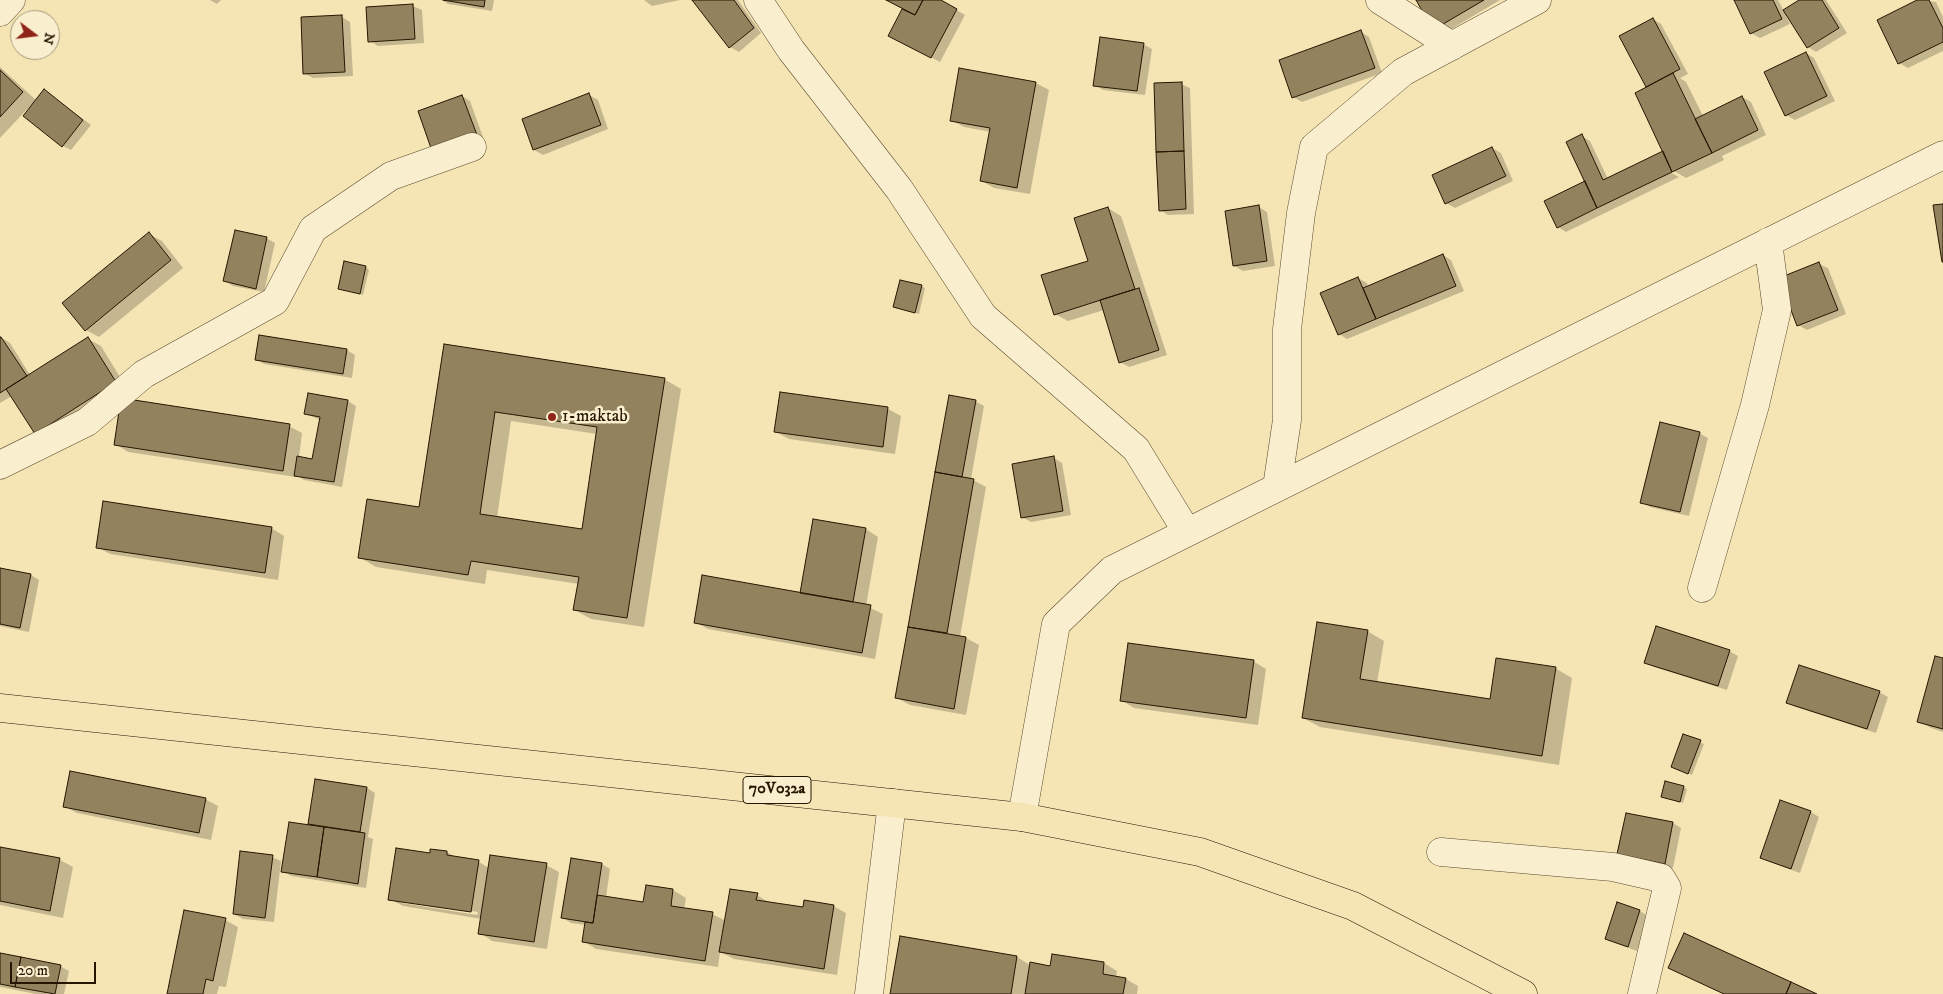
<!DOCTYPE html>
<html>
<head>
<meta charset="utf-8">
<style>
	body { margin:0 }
	#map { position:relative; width:1943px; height:994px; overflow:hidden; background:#f6e5b4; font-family:"IM FELL DW Pica",serif }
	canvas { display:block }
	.north { position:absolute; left:10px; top:10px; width:50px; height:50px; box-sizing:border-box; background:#f9eece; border:1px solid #a4987c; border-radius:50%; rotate:105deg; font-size:14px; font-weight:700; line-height:20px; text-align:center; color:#251601 }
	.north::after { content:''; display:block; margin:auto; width:18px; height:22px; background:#8f2418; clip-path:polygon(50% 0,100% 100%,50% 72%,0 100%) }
	.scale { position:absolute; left:10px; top:962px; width:86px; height:22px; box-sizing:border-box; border:2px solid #251601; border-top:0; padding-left:6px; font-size:15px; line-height:18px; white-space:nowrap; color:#251601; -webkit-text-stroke:4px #f9eece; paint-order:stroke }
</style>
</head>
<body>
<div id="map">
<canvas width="1943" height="994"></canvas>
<div class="north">N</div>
<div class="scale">20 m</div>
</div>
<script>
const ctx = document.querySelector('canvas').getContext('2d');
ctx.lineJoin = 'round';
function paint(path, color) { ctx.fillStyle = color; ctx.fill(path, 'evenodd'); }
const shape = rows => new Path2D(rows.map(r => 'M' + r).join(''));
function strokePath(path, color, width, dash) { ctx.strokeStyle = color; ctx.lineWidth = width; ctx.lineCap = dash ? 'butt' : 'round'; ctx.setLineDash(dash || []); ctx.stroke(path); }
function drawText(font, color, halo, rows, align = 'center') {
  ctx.font = font + ' "IM FELL DW Pica",serif'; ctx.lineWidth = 5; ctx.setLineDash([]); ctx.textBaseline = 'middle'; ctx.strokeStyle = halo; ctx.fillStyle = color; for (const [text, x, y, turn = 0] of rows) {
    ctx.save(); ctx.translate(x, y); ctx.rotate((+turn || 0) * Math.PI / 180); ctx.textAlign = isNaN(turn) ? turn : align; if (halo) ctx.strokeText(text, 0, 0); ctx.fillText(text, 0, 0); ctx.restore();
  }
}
paint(shape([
	[210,0,221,0,217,4],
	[442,0,494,0,492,11,448,4],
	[644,0,680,0,652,6],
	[693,0,738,0,761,33,739,52,730,47],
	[887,0,939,0,965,15,940,62,890,35,904,9],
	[1417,0,1500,0,1443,34],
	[1735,0,1778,0,1784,11,1801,0,1826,0,1847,33,1816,52,1808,47,1788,15,1786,16,1790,24,1760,38,1751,33],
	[1920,0,1936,2,1943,17,1943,51,1908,68,1899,63],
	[413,6,422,10,424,43,378,46,370,41],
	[342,17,350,22,353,76,313,78,304,73],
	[1653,19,1661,24,1688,74,1680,78,1686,82,1703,116,1742,97,1751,102,1766,135,1722,156,1724,160,1686,178,1667,167,1666,170,1679,177,1566,232,1558,227,1586,182,1582,136,1590,141,1608,179,1664,152,1648,88,1621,36],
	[1361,32,1369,37,1382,73,1302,102,1293,97],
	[1143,44,1152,49,1145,95,1103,90,1095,85],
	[1806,53,1814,58,1835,101,1795,120,1786,115],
	[0,67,37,101,45,91,91,125,71,150,63,146,33,103,0,138],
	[1036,83,1049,90,1030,194,994,188,982,181,991,132,964,127,951,120],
	[1181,84,1190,88,1194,214,1168,215,1160,210],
	[589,95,598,100,608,129,543,155,534,150,523,120],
	[462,96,470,101,484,140,442,156],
	[1492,148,1501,153,1513,181,1455,208,1446,203],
	[1259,207,1267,212,1275,266,1243,271,1234,266],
	[1108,208,1121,216,1167,355,1129,367,1120,362,1104,310,1068,321,1055,314,1089,262],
	[149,234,162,241,183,268,99,337,86,330],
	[266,238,275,243,264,292,233,286,225,281],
	[1443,255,1451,260,1464,291,1347,339,1339,334,1358,278,1367,283,1368,287],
	[1819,264,1828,268,1846,314,1807,330,1798,325],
	[366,267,369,270,363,295,340,288],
	[921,286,925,288,919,314,895,306],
	[260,336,347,350,355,355,352,378,264,364,256,359],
	[2,338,10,343,30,375,88,339,101,346,128,390,49,441,12,396,0,403,0,339],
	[445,346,664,379,681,389,644,627,591,619,575,610,579,584,487,570,485,584,376,567,359,557,420,508],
	[511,421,597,434,583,530,497,518],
	[781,394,888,409,901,416,895,454,789,439,776,432],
	[950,396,975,401,984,406,971,479,986,487,960,637,966,638,979,645,966,715,910,705,897,698],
	[348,401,356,406,342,487,304,480,296,475,296,477,128,452,115,444,289,426,302,433,299,458,313,460,320,420,306,414],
	[1699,433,1708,438,1689,516,1650,507,1642,502],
	[1054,458,1062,463,1071,515,1031,522,1022,517],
	[271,528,284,536,278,580,110,554,97,547],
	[866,529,878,537,866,606,883,614,875,659,708,629,695,622,801,594],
	[0,569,31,575,39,580,29,632,0,626],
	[1367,631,1384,641,1377,683,1491,700,1555,668,1572,678,1559,765,1320,727,1303,718],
	[1729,651,1738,656,1727,690,1654,667,1646,662],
	[1943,659,1943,732,1931,728,1918,721],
	[1253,661,1266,669,1258,725,1134,708,1121,700],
	[1879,692,1888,697,1876,733,1796,707,1788,702],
	[1684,735,1704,744,1692,775,1676,769],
	[317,781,367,788,375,793,368,837,373,839,366,888,291,876,283,871,309,826],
	[1683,787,1687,789,1683,803,1662,797],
	[205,799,218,806,211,840,77,813,64,806],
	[1781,802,1811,812,1819,817,1800,873,1770,862,1761,857],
	[1673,823,1681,828,1673,868,1627,858,1619,853],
	[0,848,60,860,73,867,63,918,0,905],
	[447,852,457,858,479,862,489,868,546,865,559,872,547,949,492,941,480,933,482,919,403,906,390,899,431,854],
	[402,900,478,912,477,915,402,903],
	[272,857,281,861,274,922,243,919,234,914],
	[602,864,610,869,606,898,644,903,647,886,673,890,686,898,684,910,712,914,726,921,757,895,770,903,804,908,833,906,846,913,837,975,734,959,720,952,718,967,596,949,583,941,586,925,571,923,563,918],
	[1618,903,1640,911,1648,916,1637,951,1615,943,1606,939],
	[225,920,238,927,226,987,219,986,217,994,169,994],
	[0,954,60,966,69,971,64,994,36,994,0,987],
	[1017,957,1030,965,1051,967,1104,963,1117,971,1116,977,1126,979,1138,986,1137,994,891,994]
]), '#0003');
const building = shape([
	[443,0,485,0,484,7,443,0],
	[692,0,734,0,754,28,729,48,692,0],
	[886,0,923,0,915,15,886,0],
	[923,0,941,0,957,9,931,58,888,36,902,9,915,15,923,0],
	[1416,0,1484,0,1433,30,1416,0],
	[1734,0,1773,0,1782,19,1750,34,1734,0],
	[1799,0,1822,0,1839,28,1807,48,1783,10,1799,0],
	[1917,0,1929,0,1943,28,1943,42,1898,64,1877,20,1917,0],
	[413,4,415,39,368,42,366,7,413,4],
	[342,15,345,72,303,74,301,17,342,15],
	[1653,18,1680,69,1646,87,1619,36,1653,18],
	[1361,30,1375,68,1292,98,1279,60,1361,30],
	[1100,37,1144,43,1137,91,1093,86,1100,37],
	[1806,52,1827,96,1785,116,1764,72,1806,52],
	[959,68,1036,82,1017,188,980,181,990,128,950,121,959,68],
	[0,70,23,92,0,117,0,70],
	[1673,73,1712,153,1672,172,1635,93,1673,73],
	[1182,82,1184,151,1156,152,1154,83,1182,82],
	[44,89,83,120,62,147,23,116,44,89],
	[589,93,601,125,533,150,522,119,589,93],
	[462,95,477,135,432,151,418,111,462,95],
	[1742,96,1758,130,1712,153,1695,119,1742,96],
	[1582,134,1603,180,1663,151,1672,172,1597,208,1566,142,1582,134],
	[1492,147,1506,176,1445,204,1432,175,1492,147],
	[1184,151,1186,209,1159,211,1156,152,1184,151],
	[1585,181,1597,208,1557,228,1544,201,1585,181],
	[1943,204,1943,262,1942,262,1933,205,1943,204],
	[1259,205,1267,261,1233,266,1225,211,1259,205],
	[1108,207,1135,289,1054,315,1041,275,1088,261,1074,218,1108,207],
	[235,230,267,237,256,289,223,281,235,230],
	[149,232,171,260,85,331,62,303,149,232],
	[1443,254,1456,286,1376,319,1363,288,1443,254],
	[344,261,366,266,360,294,338,289,344,261],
	[1819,262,1838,310,1797,326,1779,278,1819,262],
	[1358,277,1376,319,1338,335,1320,293,1358,277],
	[900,280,922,285,915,313,893,307,900,280],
	[1139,288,1159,350,1119,363,1100,300,1139,288],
	[259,335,347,349,343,374,255,360,259,335],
	[0,337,1,337,27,376,0,393,0,337],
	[88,337,116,382,35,434,6,389,88,337],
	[444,344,665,378,627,618,573,610,579,577,471,561,468,575,358,558,367,499,419,507,444,344],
	[495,412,597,427,582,529,480,514,495,412],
	[780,392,888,407,883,447,774,432,780,392],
	[308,393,348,400,334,482,294,476,297,456,312,459,320,417,304,414,308,393],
	[949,395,976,400,962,477,935,472,949,395],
	[121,398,290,424,283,471,114,445,121,398],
	[1660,422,1700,432,1680,512,1640,503,1660,422],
	[1054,456,1063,511,1021,518,1012,464,1054,456],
	[935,472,974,479,947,633,908,627,935,472],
	[103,501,272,527,265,573,96,548,103,501],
	[813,519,866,528,853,602,800,593,813,519],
	[0,568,31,574,20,628,0,624,0,568],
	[702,575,871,605,862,653,694,623,702,575],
	[1317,622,1368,630,1360,679,1490,699,1496,658,1556,667,1542,756,1302,718,1317,622],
	[1656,626,1730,650,1718,686,1644,663,1656,626],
	[908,627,966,637,954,709,895,698,908,627],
	[1128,643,1254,660,1246,718,1120,701,1128,643],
	[1935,656,1943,658,1943,729,1917,722,1935,656],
	[1799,665,1880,691,1867,729,1786,703,1799,665],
	[1683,734,1701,740,1688,774,1671,767,1683,734],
	[70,771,206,798,199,833,63,807,70,771],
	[315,779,367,787,360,832,308,824,315,779],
	[1665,781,1684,786,1680,802,1661,797,1665,781],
	[1780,800,1811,811,1791,869,1760,858,1780,800],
	[1626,813,1673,822,1665,864,1617,854,1626,813],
	[289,822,324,827,317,877,281,872,289,822],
	[324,827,365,833,358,884,317,877,324,827],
	[0,847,60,858,50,911,0,901,0,847],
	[396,848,430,853,430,849,447,851,447,855,479,860,471,912,388,900,396,848],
	[240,851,273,855,265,918,233,914,240,851],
	[490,855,547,863,534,942,478,934,490,855],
	[571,858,602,863,593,923,561,918,571,858],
	[646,885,673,889,671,906,713,912,705,961,582,942,585,922,593,923,597,895,643,902,646,885],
	[730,889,758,893,756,900,803,907,804,900,834,905,824,969,719,952,730,889],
	[1617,902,1640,910,1628,947,1605,939,1617,902],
	[184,910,226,918,213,981,206,979,203,994,167,994,184,910],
	[1684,933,1791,982,1786,994,1724,994,1668,968,1684,933],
	[900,936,1017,956,1011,994,890,994,900,936],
	[0,953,21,957,15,987,0,984,0,953],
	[1052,954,1104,962,1103,974,1126,978,1123,994,1025,994,1030,962,1050,966,1052,954],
	[21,957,61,965,55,994,15,987,21,957],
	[1791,982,1817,994,1786,994,1791,982]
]);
paint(building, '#92825e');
strokePath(building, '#251601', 1);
const minor = shape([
	[758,0,791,50,899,189,983,316,1136,449,1187,532],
	[1380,0,1452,46],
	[0,12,11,0],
	[0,465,87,422,144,374,275,301,313,229,391,176,472,147],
	[1277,487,1287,420,1287,329,1301,213,1314,147,1403,72,1537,0],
	[1702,588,1755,405,1777,310,1768,242],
	[1022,817,1056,624,1112,570,1943,155],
	[1441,852,1613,867,1661,878,1667,888,1642,994],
	[869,994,892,803]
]);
const major = shape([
	[0,708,1022,817,1200,852,1353,906,1523,994]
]);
strokePath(minor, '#594a2e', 29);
strokePath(major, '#251601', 29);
strokePath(minor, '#f9eece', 28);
strokePath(major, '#f6e5b4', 28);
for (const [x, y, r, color] of [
	[552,417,5,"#8f2418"]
]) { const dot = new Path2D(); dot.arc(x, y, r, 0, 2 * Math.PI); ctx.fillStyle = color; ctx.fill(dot); strokePath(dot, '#f9eece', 2); }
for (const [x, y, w] of [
	[777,790,68]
]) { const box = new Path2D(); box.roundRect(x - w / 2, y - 13.5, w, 27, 4); ctx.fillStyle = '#f9eece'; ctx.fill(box); strokePath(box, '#251601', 1); }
drawText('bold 16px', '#251601', null, [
	["70V032a",777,790]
]);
drawText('18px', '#251601', '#f9eece', [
	["1-maktab",562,417]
], 'left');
</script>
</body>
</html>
